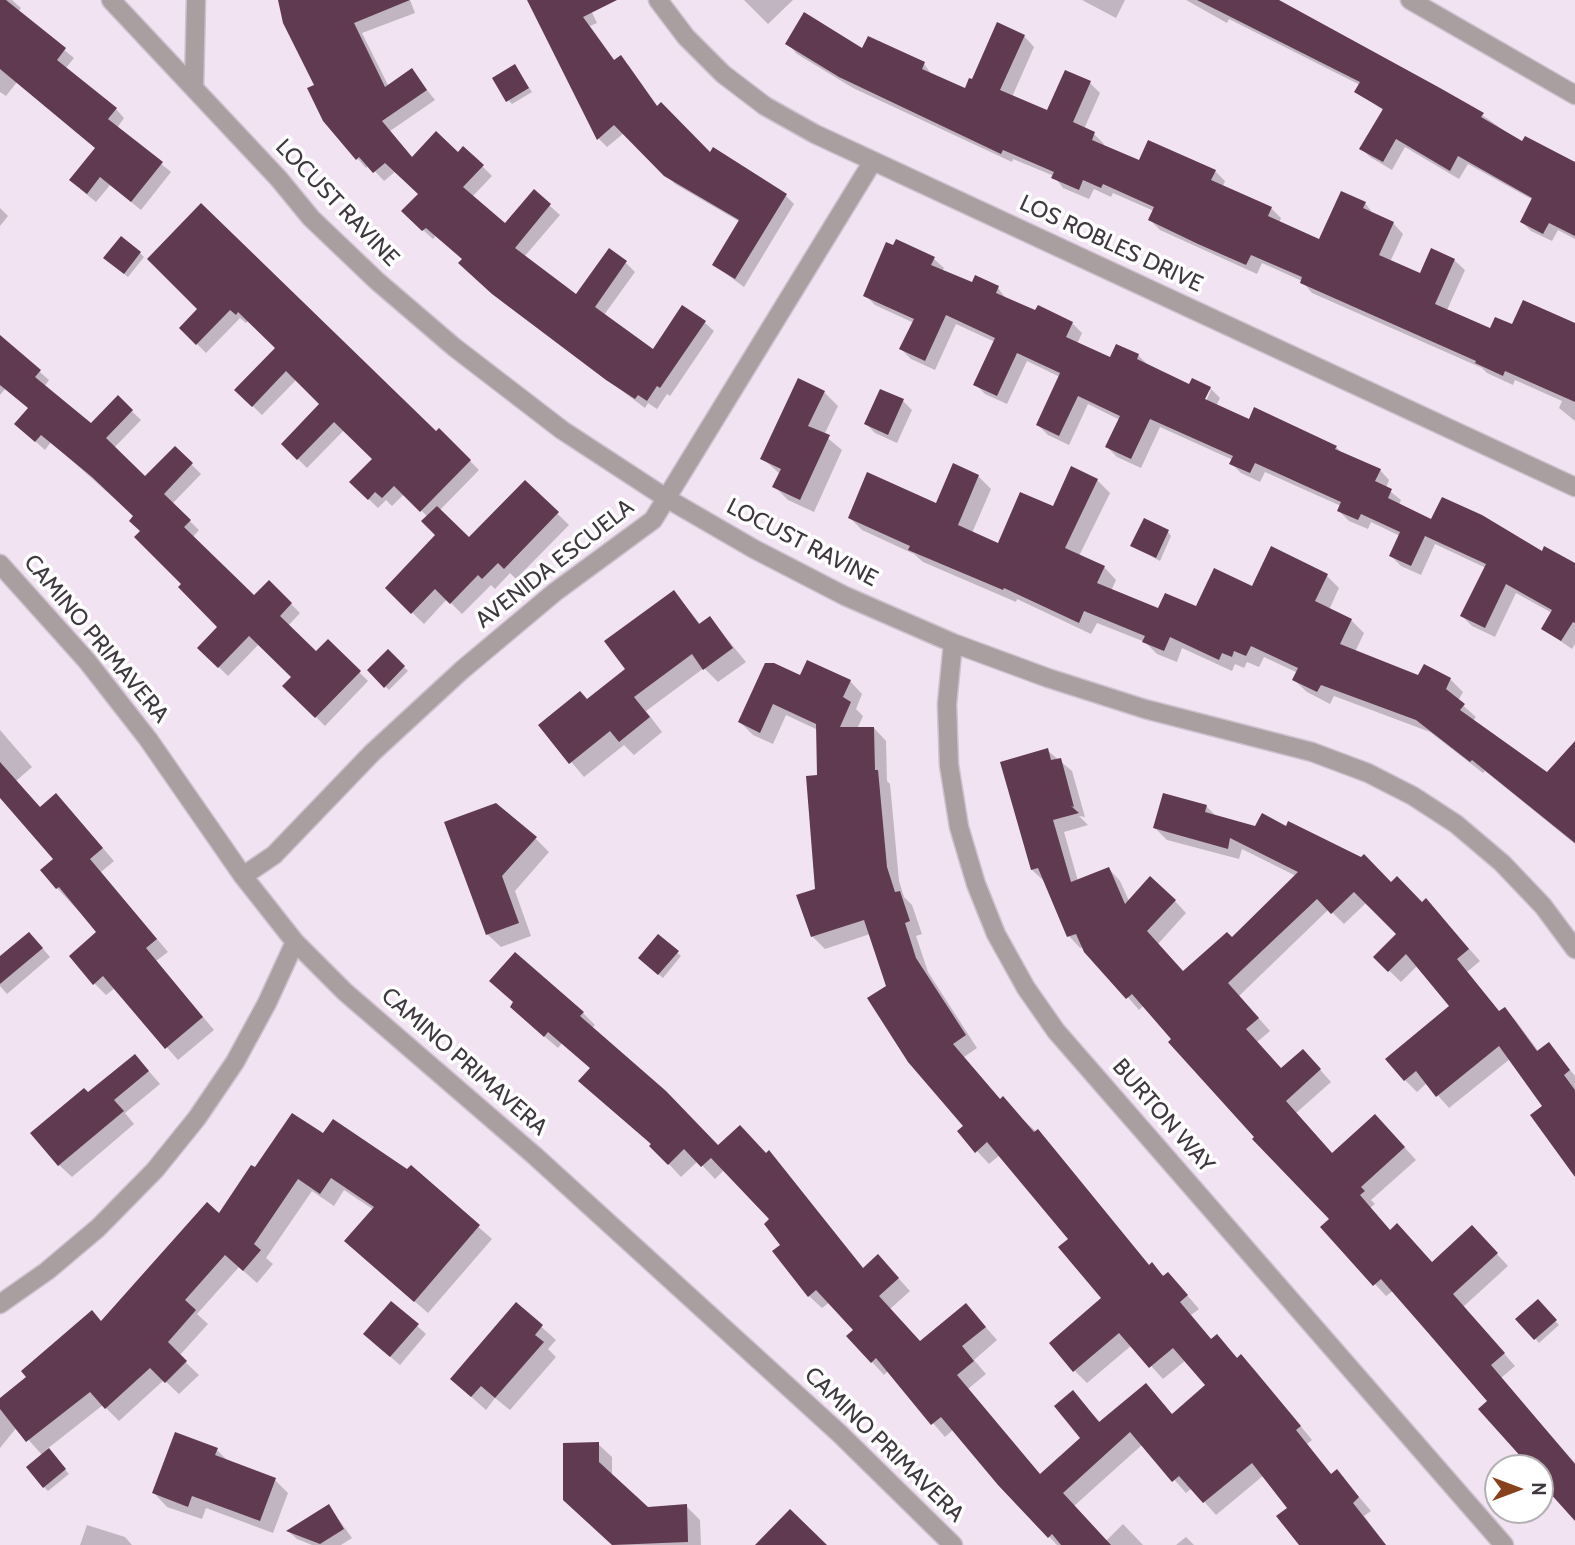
<!DOCTYPE html>
<html>
<head>
<meta charset="utf-8">
<style>
	body { margin:0 }
	#map { position:relative; width:1575px; height:1545px; overflow:hidden; background:#f2e3f2; font-family:Cabin,sans-serif }
	canvas { display:block }
	.north { position:absolute; left:1484px; top:1454px; width:70px; height:70px; box-sizing:border-box; background:#fff; border:2px solid #b2b0b2; border-radius:50%; rotate:90deg; font-size:19px; font-weight:700; line-height:28px; text-align:center; color:#3f393f }
	.north::after { content:''; display:block; margin:auto; width:24px; height:32px; background:#87411b; clip-path:polygon(50% 0,100% 100%,50% 72%,0 100%) }
</style>
</head>
<body>
<div id="map">
<canvas width="1575" height="1545"></canvas>
<div class="north">N</div>
</div>
<script>
const ctx = document.querySelector('canvas').getContext('2d');
ctx.lineJoin = 'round';
function paint(path, color) { ctx.fillStyle = color; ctx.fill(path, 'evenodd'); }
const shape = rows => new Path2D(rows.map(r => 'M' + r).join(''));
function strokePath(path, color, width, dash) { ctx.strokeStyle = color; ctx.lineWidth = width; ctx.lineCap = dash ? 'butt' : 'round'; ctx.setLineDash(dash || []); ctx.stroke(path); }
function drawText(font, color, halo, rows, align = 'center') {
  ctx.font = font + ' Cabin,sans-serif'; ctx.lineWidth = 7; ctx.setLineDash([]); ctx.textBaseline = 'middle'; ctx.strokeStyle = halo; ctx.fillStyle = color; for (const [text, x, y, turn = 0] of rows) {
    ctx.save(); ctx.translate(x, y); ctx.rotate((+turn || 0) * Math.PI / 180); ctx.textAlign = isNaN(turn) ? turn : align; if (halo) ctx.strokeText(text, 0, 0); ctx.fillText(text, 0, 0); ctx.restore();
  }
}
paint(shape([
	[0,0,12,0,21,8,18,12,74,58,65,69,116,109,124,118,117,128,171,172,141,210,110,185,96,202,80,189,97,149,17,82,6,96,0,92],
	[280,0,410,0,415,13,362,33,389,87,412,71,435,100,390,131,413,158,458,155,464,148,492,176,472,197,506,225,534,192,550,206,560,215,524,257,577,297,626,263,635,272,604,315,653,351,704,322,714,331,670,396,667,394,657,409,648,403,645,408,504,303,470,272,464,259,436,236,433,239,413,221,420,194,396,171,384,181,369,165,366,168,357,158,316,86],
	[529,0,586,0,597,23,590,26,615,61,620,57,629,66,658,107,711,155,786,196,794,204,744,287,714,265,740,222,675,184,624,133,607,147,599,139],
	[744,0,793,0,768,24],
	[1082,0,1125,0,1116,18],
	[1186,0,1278,0,1482,115,1522,143,1575,164,1575,239,1558,230,1552,241,1531,231,1522,222,1533,200,1468,164,1459,179,1405,147,1392,170,1370,157,1361,148,1384,111,1356,91,1360,85,1229,19,1227,23],
	[1024,36,1034,47,1012,97,1048,113,1090,83,1100,93,1084,129,1094,134,1104,144,1103,146,1140,163,1215,171,1225,181,1223,186,1271,208,1281,218,1279,223,1320,241,1365,203,1374,215,1393,223,1403,234,1390,262,1421,275,1454,260,1465,270,1447,310,1491,330,1575,325,1575,421,1559,408,1562,401,1515,380,1513,385,1487,373,1482,368,1312,293,1302,281,1262,263,1257,274,1160,230,1150,220,1154,211,1113,193,1111,197,1094,189,1089,199,1063,188,1054,176,1013,159,1012,162,853,88,797,54,787,43,863,50,924,64,933,76,966,90],
	[518,71,532,92,512,104,508,100],
	[201,206,436,433,439,430,479,470,439,511,469,540,525,482,569,525,516,579,510,573,495,589,491,585,462,614,447,599,424,624,387,588,437,535,428,517,404,494,392,506,386,500,378,508,351,482,374,459,344,430,307,468,283,444,322,404,297,379,262,415,236,390,277,348,249,320,246,323,240,318,206,353,181,328,200,309],
	[0,208,8,216,0,226],
	[140,253,144,257,128,277,109,262],
	[934,259,944,268,942,271,973,285,998,288,1007,300,1072,323,1082,333,1077,344,1111,359,1138,355,1148,365,1190,386,1210,388,1220,398,1216,406,1250,421,1336,447,1343,454,1380,470,1389,480,1386,488,1401,500,1399,505,1432,522,1575,566,1575,644,1572,649,1543,629,1552,613,1516,593,1495,637,1472,626,1462,616,1486,568,1435,544,1421,575,1401,566,1391,556,1400,536,1371,522,1368,529,1349,521,1339,511,1341,506,1265,472,1260,482,1241,473,1231,463,1233,460,1160,427,1141,468,1117,457,1107,447,1120,420,1088,404,1069,445,1048,435,1038,425,1060,377,1027,361,1007,404,985,394,975,384,995,342,956,324,935,370,911,359,901,349,914,323,875,305,865,295],
	[1208,390,1211,390,1203,408,1200,406],
	[7,343,49,380,44,387,91,426,118,398,141,420,114,448,145,479,175,448,201,474,172,504,199,530,192,538,254,598,269,582,300,613,288,626,316,654,328,641,368,681,325,726,285,686,293,677,259,644,228,676,199,648,220,627,142,532,135,517,51,442,45,450,26,433,30,409,5,389,0,395,0,349],
	[824,392,838,406,824,435,842,450,814,512,788,500,775,487,780,474,763,459],
	[903,401,912,410,897,443,875,433,866,424],
	[978,476,991,489,972,533,999,545,1097,480,1110,493,1079,556,1104,567,1116,580,1111,591,1159,611,1197,608,1253,588,1327,576,1339,588,1329,610,1351,620,1364,633,1355,652,1419,677,1450,679,1463,692,1458,701,1476,717,1473,721,1547,775,1575,743,1575,844,1485,771,1483,773,1430,732,1334,696,1330,704,1307,692,1294,680,1298,673,1264,657,1259,667,1247,662,1244,668,1235,664,1232,671,1182,648,1177,662,1157,654,1145,642,1097,623,1091,634,1017,599,1016,602,923,562,914,554,862,530,850,518,937,505],
	[1168,532,1171,536,1160,561,1132,546],
	[674,592,701,625,710,618,746,662,718,682,704,668,646,711,662,732,634,755,624,745,584,777,540,725,587,701,627,670],
	[388,651,408,671,389,690,369,670],
	[801,678,850,681,862,694,856,709,863,716,857,729,874,728,886,741,887,781,890,784,899,881,904,897,912,905,922,934,916,936,928,972,977,1048,964,1057,1001,1100,1050,1144,1150,1266,1180,1287,1199,1309,1191,1315,1212,1340,1217,1336,1238,1359,1241,1357,1254,1369,1312,1440,1307,1444,1332,1475,1337,1471,1371,1511,1364,1516,1386,1545,1301,1545,1289,1508,1264,1475,1216,1515,1192,1488,1186,1493,1143,1444,1074,1506,1106,1541,1123,1524,1143,1545,1057,1545,999,1484,954,1429,945,1437,888,1371,884,1375,848,1336,855,1330,830,1302,822,1308,809,1296,771,1220,724,1170,715,1179,698,1161,681,1177,652,1146,591,1069,562,1043,558,1048,524,1019,583,1013,595,1025,592,1028,718,1147,766,1155,769,1152,864,1269,890,1269,910,1291,890,1309,920,1343,966,1305,997,1340,974,1360,986,1374,968,1389,1041,1476,1083,1438,1073,1393,1101,1423,1173,1416,1207,1385,1186,1360,1163,1379,1132,1345,1087,1383,1074,1370,1104,1298,1071,1239,1000,1155,989,1164,977,1151,888,987,870,934,825,949,812,936,817,890,818,730,786,715,773,744,753,735,740,722],
	[0,730,32,767,16,781,40,809,68,808,114,861,101,872,168,952,156,961,214,1030,178,1060,115,988,106,995,94,983,99,933,57,888,55,859,0,796],
	[1047,750,1072,771,1085,817,1079,816,1088,825,1064,832,1078,881,1109,869,1120,881,1129,901,1175,901,1186,913,1158,944,1184,973,1232,939,1296,876,1242,849,1239,859,1167,840,1155,828,1206,806,1217,817,1391,884,1422,904,1426,900,1480,961,1467,972,1500,1013,1505,1009,1516,1021,1539,1052,1549,1044,1575,1076,1575,1174,1545,1106,1510,1059,1449,1108,1427,1083,1417,1092,1405,1080,1451,1006,1418,965,1401,982,1375,957,1398,934,1367,902,1344,924,1329,909,1239,996,1270,1031,1257,1042,1282,1070,1314,1063,1331,1082,1296,1113,1333,1154,1387,1128,1416,1160,1371,1200,1375,1204,1370,1208,1391,1231,1433,1264,1484,1240,1508,1266,1463,1307,1515,1366,1501,1378,1575,1463,1575,1518,1540,1478,1540,1468,1532,1468,1489,1401,1393,1291,1386,1296,1322,1227,1331,1219,1144,1005,1139,1010,1084,947,1080,948,1069,936,1044,881,1032,870],
	[446,823,536,839,549,852,515,891,531,936,501,947,487,934],
	[659,936,681,956,663,978,640,958],
	[38,943,50,957,7,994,0,986,0,958],
	[147,1069,160,1084,125,1113,134,1124,72,1177,59,1165,89,1094],
	[324,1136,408,1171,411,1167,492,1239,428,1313,360,1254,374,1210,344,1190,334,1206,312,1191,266,1258,273,1264,257,1283,239,1267,197,1314,208,1324,179,1356,199,1375,179,1394,164,1380,119,1421,103,1405,47,1449,69,1474,48,1491,44,1487,43,1456,17,1427,0,1448,0,1400,102,1323,219,1215,255,1170],
	[1538,1302,1559,1325,1539,1343,1518,1319],
	[392,1303,426,1334,400,1365,374,1343],
	[516,1304,556,1340,548,1349,556,1357,510,1410,495,1398,486,1410,466,1392],
	[598,1444,612,1457,612,1476,648,1509,686,1506,700,1520,701,1545,613,1545,579,1514],
	[217,1450,230,1463,275,1480,288,1493,273,1533,206,1508,202,1519,167,1507,154,1493],
	[329,1506,352,1538,341,1545,312,1545,297,1539,288,1531],
	[87,1525,125,1537,132,1545,80,1545],
	[1186,1537,1194,1545,1176,1545]
]), '#0003');
paint(shape([
	[0,0,6,0,66,48,57,60,117,108,108,119,163,162,131,202,100,177,87,194,69,180,95,148,0,69],
	[278,0,410,0,354,23,385,87,412,68,427,90,382,121,412,157,436,131,458,152,463,146,484,165,463,187,505,223,534,189,551,204,515,248,576,294,609,248,627,261,595,307,653,349,682,305,706,321,660,388,657,386,647,401,638,395,635,399,606,380,492,294,458,263,462,259,426,228,422,231,401,211,418,194,385,163,373,173,359,157,356,160,323,121,307,88,314,85,283,23],
	[527,0,617,0,583,17,614,60,621,55,657,106,661,102,710,152,713,147,787,194,735,279,712,265,739,220,664,176,614,125,597,140],
	[1197,0,1279,0,1440,88,1484,113,1481,117,1522,141,1525,136,1575,162,1575,236,1549,223,1543,234,1520,222,1532,198,1458,156,1450,171,1396,139,1383,162,1359,149,1383,109,1354,92,1360,82],
	[804,12,862,48,868,36,925,62,922,69,965,88,969,78,972,79,997,22,1025,35,1000,90,1047,110,1065,70,1091,81,1073,122,1095,132,1092,140,1139,160,1148,140,1216,170,1211,180,1272,207,1268,216,1319,239,1341,191,1366,202,1363,208,1394,222,1379,255,1420,273,1431,248,1455,259,1435,304,1490,328,1495,317,1512,324,1523,300,1575,323,1575,402,1505,371,1503,376,1475,363,1476,361,1300,283,1302,277,1251,255,1246,265,1198,244,1148,220,1154,207,1103,184,1101,188,1083,180,1079,190,1051,178,1054,172,1003,150,1001,154,839,77,785,44],
	[515,64,529,88,506,102,492,78],
	[201,203,436,431,439,428,471,460,420,512,394,486,382,498,375,492,368,500,349,482,372,459,334,422,297,460,281,444,319,404,286,371,252,407,234,390,275,348,238,312,236,315,230,310,196,345,179,328,197,309,147,259],
	[121,236,141,252,124,274,103,258],
	[896,239,935,257,931,265,972,282,975,275,999,286,996,293,1035,310,1038,305,1073,322,1066,337,1110,357,1116,344,1139,354,1137,359,1189,384,1192,378,1211,387,1205,399,1249,419,1254,407,1337,446,1335,449,1381,469,1375,481,1392,489,1388,498,1431,519,1442,497,1482,515,1542,551,1544,546,1575,563,1575,623,1573,622,1561,641,1541,629,1552,610,1506,584,1485,628,1460,616,1486,564,1425,536,1411,566,1389,556,1400,532,1361,514,1358,520,1337,511,1341,502,1255,463,1250,473,1229,464,1233,456,1150,419,1131,459,1105,447,1120,416,1078,396,1059,436,1036,425,1060,373,1017,353,997,396,973,385,995,338,946,315,925,361,899,349,914,319,863,296,886,242,893,245],
	[0,335,41,370,35,377,91,423,118,395,133,410,106,438,145,476,175,446,193,463,164,494,191,520,184,527,254,595,269,580,292,603,280,616,316,651,328,639,361,671,315,718,282,686,291,677,249,636,218,668,197,648,217,627,178,587,181,584,134,537,140,531,129,521,133,516,92,477,41,435,35,442,14,424,28,408,0,385],
	[798,378,825,391,808,426,830,435,800,500,772,487,781,469,760,459],
	[880,389,904,399,888,435,864,424],
	[953,463,979,475,958,525,998,543,1020,492,1053,506,1071,466,1098,479,1065,548,1105,566,1097,583,1158,608,1165,593,1196,606,1214,568,1252,586,1271,546,1328,574,1315,601,1352,619,1340,644,1418,675,1424,664,1451,678,1446,689,1465,704,1460,710,1547,772,1575,741,1575,843,1472,760,1470,762,1416,720,1321,685,1317,692,1292,680,1298,668,1251,646,1246,656,1234,651,1232,657,1222,653,1219,660,1170,637,1164,651,1142,642,1145,636,1084,611,1079,623,1004,588,1003,590,908,550,910,546,848,518,867,472,936,503],
	[525,480,559,512,504,569,498,563,482,579,478,575,450,604,435,589,411,614,385,588,435,535,421,521,437,506,469,537],
	[1144,518,1169,530,1156,558,1130,546],
	[674,590,699,624,710,616,733,648,703,670,692,654,634,697,650,717,619,742,610,731,569,764,538,725,580,691,587,699,625,669,604,641],
	[388,649,405,666,384,688,367,670],
	[807,660,851,680,843,697,851,702,840,727,874,727,875,770,878,770,887,867,895,892,900,891,910,921,905,923,916,958,966,1035,953,1044,1000,1099,1003,1096,1034,1132,1038,1129,1149,1265,1152,1262,1163,1276,1168,1272,1188,1295,1180,1302,1211,1339,1217,1334,1237,1358,1241,1354,1301,1426,1296,1430,1331,1474,1337,1469,1359,1497,1353,1503,1386,1545,1299,1545,1276,1516,1287,1508,1252,1463,1203,1503,1179,1476,1172,1482,1130,1432,1063,1493,1111,1545,1061,1545,1052,1534,1048,1538,998,1485,941,1417,931,1425,876,1358,871,1363,846,1336,853,1330,816,1290,808,1297,772,1251,780,1245,764,1224,769,1219,711,1158,701,1167,684,1149,668,1165,649,1146,651,1144,578,1081,590,1068,548,1032,544,1037,510,1007,513,1002,489,981,515,952,584,1012,580,1016,666,1091,718,1145,740,1125,766,1153,769,1150,863,1268,878,1254,899,1278,879,1296,920,1341,966,1303,986,1327,962,1346,974,1361,957,1375,1040,1474,1080,1438,1054,1406,1073,1390,1099,1422,1146,1383,1172,1414,1205,1385,1173,1348,1149,1368,1119,1333,1073,1372,1049,1343,1101,1298,1058,1247,1068,1239,987,1142,975,1153,957,1131,963,1126,908,1062,867,998,886,986,864,920,811,937,796,895,815,889,806,776,817,775,816,724,773,704,760,733,738,722,765,663,774,663,800,675],
	[1048,748,1051,760,1061,758,1074,807,1071,806,1079,813,1053,820,1071,882,1109,867,1125,904,1150,876,1176,900,1147,931,1183,971,1227,932,1232,937,1298,872,1230,838,1228,849,1153,828,1163,793,1207,805,1205,812,1255,826,1262,813,1286,826,1288,821,1361,857,1364,854,1391,882,1397,876,1422,902,1426,898,1469,949,1457,959,1499,1011,1505,1007,1537,1051,1549,1042,1570,1070,1564,1075,1575,1090,1575,1177,1530,1115,1542,1106,1499,1046,1436,1097,1416,1071,1404,1081,1385,1059,1449,1006,1406,954,1388,972,1373,957,1396,934,1354,892,1331,914,1317,899,1228,983,1259,1018,1246,1029,1281,1068,1303,1049,1321,1069,1286,1101,1332,1153,1375,1114,1405,1147,1361,1187,1365,1191,1360,1195,1390,1230,1397,1223,1432,1262,1472,1225,1498,1253,1453,1294,1505,1353,1491,1365,1575,1464,1575,1521,1540,1482,1540,1468,1531,1468,1478,1409,1487,1401,1423,1327,1381,1279,1373,1286,1320,1227,1329,1219,1252,1139,1254,1137,1168,1042,1171,1039,1132,994,1126,999,1084,952,1076,934,1067,937,1038,868,1031,870,1000,762],
	[0,762,40,807,56,793,103,848,90,859,157,939,146,948,203,1017,165,1049,103,976,93,985,69,956,96,932,59,887,56,889,40,870,53,859,0,798],
	[496,803,537,837,502,876,519,923,486,935,444,822],
	[29,932,43,948,0,984,0,956],
	[658,934,679,951,658,975,638,958],
	[135,1054,149,1071,114,1100,124,1111,58,1166,30,1133,84,1088,88,1092],
	[292,1113,323,1133,333,1119,407,1169,411,1165,480,1225,414,1302,344,1241,374,1207,331,1178,320,1194,298,1179,254,1244,261,1250,243,1271,225,1255,185,1300,196,1310,168,1342,187,1361,165,1383,150,1368,105,1409,90,1392,26,1442,0,1409,0,1398,26,1377,21,1371,92,1310,101,1321,207,1202,219,1213,251,1165,255,1167],
	[1538,1299,1557,1320,1534,1340,1515,1319],
	[391,1301,419,1324,390,1357,363,1334],
	[516,1302,543,1325,535,1335,544,1342,495,1398,481,1386,471,1397,450,1379],
	[175,1432,218,1448,215,1455,276,1478,260,1521,192,1496,188,1507,152,1493],
	[599,1442,599,1462,648,1507,687,1504,688,1542,612,1545,563,1500,563,1443],
	[49,1448,66,1469,43,1488,26,1467],
	[329,1504,344,1529,320,1544,286,1531],
	[790,1509,827,1545,755,1545]
]), '#603a51');
const street = shape([
	[111,0,279,179,311,218,377,281,454,347,562,430,666,498,754,549,845,596,953,643,1048,678,1145,709,1312,752,1368,773,1413,796,1456,824,1502,863,1543,906,1575,949],
	[658,0,686,37,723,74,765,106,815,134,1575,487],
	[1410,0,1575,95],
	[194,88,196,0],
	[0,564,87,661,148,739,243,876,295,942,345,992,535,1156,840,1434,953,1545],
	[953,643,947,704,949,765,959,827,976,884,996,934,1026,988,1056,1031,1504,1545],
	[243,876,274,855,372,753,462,670,555,592,653,520,873,161],
	[0,1304,47,1271,98,1228,155,1170,197,1118,235,1062,267,1003,295,942]
]);
strokePath(street, '#cec1ce', 21);
strokePath(street, '#a99fa1', 18);
drawText('23px', '#3f393f', '#fff', [
	["LOCUST RAVINE",337,203,46],
	["LOS ROBLES DRIVE",1111,244,25],
	["LOCUST RAVINE",802,543,27],
	["AVENIDA ESCUELA",555,564,-38],
	["CAMINO PRIMAVERA",96,639,50],
	["CAMINO PRIMAVERA",464,1062,41],
	["BURTON WAY",1163,1116,49],
	["CAMINO PRIMAVERA",884,1445,44]
]);
</script>
</body>
</html>
